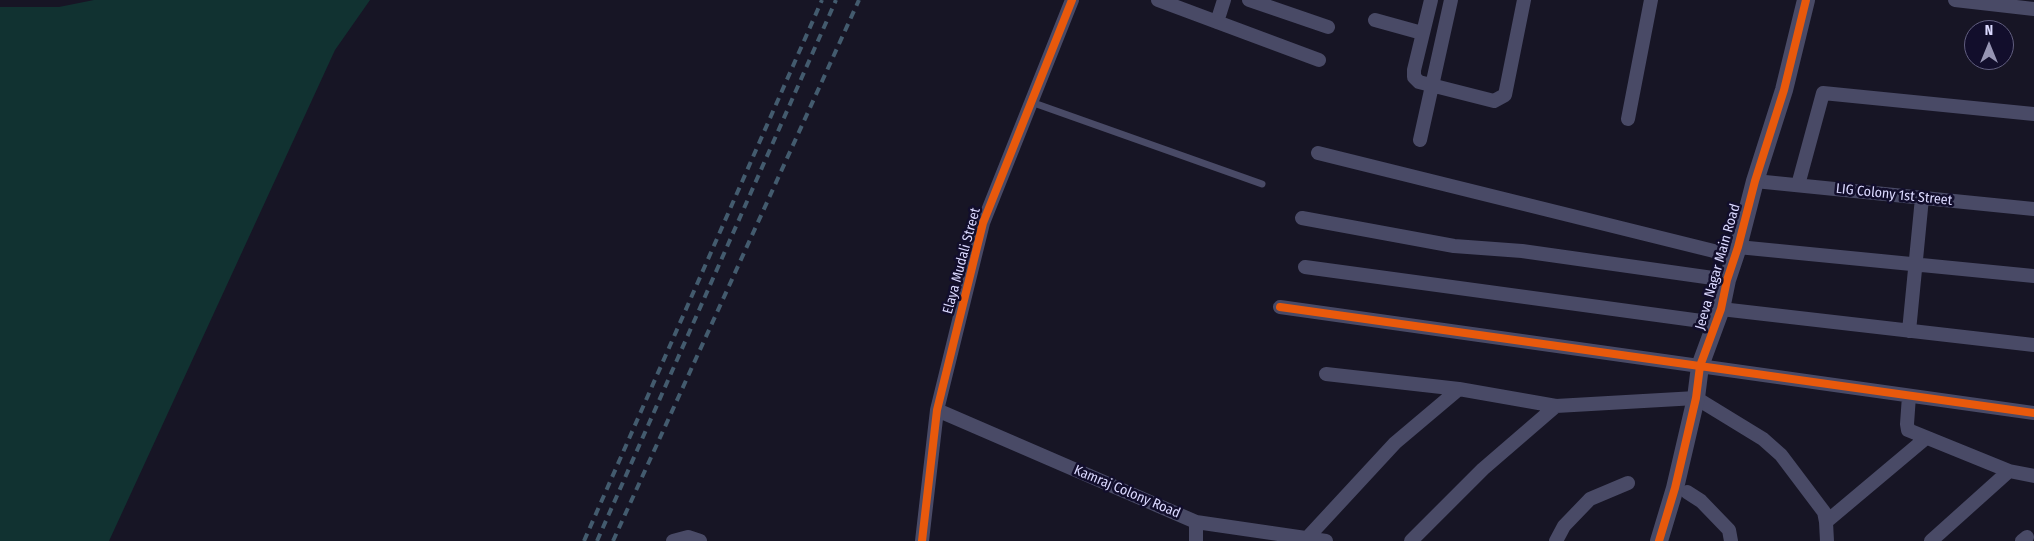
<!DOCTYPE html>
<html>
<head>
<meta charset="utf-8">
<style>
	body { margin:0 }
	#map { position:relative; width:2034px; height:541px; overflow:hidden; background:#171525; font-family:"Fira Sans Condensed",sans-serif }
	canvas { display:block }
	.north { position:absolute; left:1964px; top:20px; width:50px; height:50px; box-sizing:border-box; background:#120e2c; border:1px solid #625f80; border-radius:50%; rotate:0deg; font-size:14px; font-weight:700; line-height:20px; text-align:center; color:#dbd9ff }
	.north::after { content:''; display:block; margin:auto; width:18px; height:22px; background:#9694b3; clip-path:polygon(50% 0,100% 100%,50% 72%,0 100%) }
</style>
</head>
<body>
<div id="map">
<canvas width="2034" height="541"></canvas>
<div class="north">N</div>
</div>
<script>
const ctx = document.querySelector('canvas').getContext('2d');
ctx.lineJoin = 'round';
function paint(path, color) { ctx.fillStyle = color; ctx.fill(path, 'evenodd'); }
const shape = rows => new Path2D(rows.map(r => 'M' + r).join(''));
function strokePath(path, color, width, dash) { ctx.strokeStyle = color; ctx.lineWidth = width; ctx.lineCap = dash ? 'butt' : 'round'; ctx.setLineDash(dash || []); ctx.stroke(path); }
function drawText(font, color, halo, rows, align = 'center') {
  ctx.font = font + ' "Fira Sans Condensed",sans-serif'; ctx.lineWidth = 5; ctx.setLineDash([]); ctx.textBaseline = 'middle'; ctx.strokeStyle = halo; ctx.fillStyle = color; for (const [text, x, y, turn = 0] of rows) {
    ctx.save(); ctx.translate(x, y); ctx.rotate((+turn || 0) * Math.PI / 180); ctx.textAlign = isNaN(turn) ? turn : align; if (halo) ctx.strokeText(text, 0, 0); ctx.fillText(text, 0, 0); ctx.restore();
  }
}
paint(shape([
	[94,0,370,0,335,50,109,541,0,541,0,7,59,7]
]), '#113231');
strokePath(shape([
	[1031,102,1262,184]
]), '#494a66', 7);
strokePath(shape([
	[1158,0,1319,60],
	[1249,0,1328,27],
	[1431,0,1414,70,1414,77,1419,82,1494,101,1505,95,1524,0],
	[1955,0,2034,9],
	[1375,20,1422,33],
	[1217,22,1224,0],
	[1628,119,1651,0],
	[1420,140,1451,0],
	[1318,153,1734,256],
	[1755,181,2034,209],
	[1798,185,1823,93,2034,114],
	[1302,218,1454,246,1522,251,1727,280],
	[1738,247,2034,276],
	[1305,267,1716,323],
	[1280,307,2034,413],
	[1721,309,2034,345],
	[1909,331,1922,198],
	[1326,374,1459,389,1556,406,1696,398,1763,439,1781,455,1824,512,1826,522,1827,541],
	[1909,396,1907,424,1908,430,2009,471,2034,476],
	[937,410,1196,522,1326,541],
	[1687,492,1701,501,1729,530,1731,541],
	[1826,522,1926,438],
	[1308,537,1395,443,1459,389],
	[673,541,688,537,700,541],
	[922,541,937,410,983,223,1072,0],
	[1196,541,1196,522],
	[1411,541,1483,469,1556,406],
	[1556,541,1564,526,1590,499,1628,483],
	[1931,541,2009,471],
	[2022,541,2027,537]
]), '#494a66', 14);
strokePath(shape([
	[1659,541,1675,488,1696,398,1700,366,1721,309,1727,280,1738,247,1755,181,1784,90,1806,0]
]), '#494a66', 18);
strokePath(shape([
	[584,541,822,0],
	[597,541,836,0],
	[613,541,859,0]
]), '#435b6e', 4, [8, 6]);
strokePath(shape([
	[1280,307,2034,413],
	[922,541,937,410,983,223,1072,0],
	[1659,541,1675,488,1696,398,1700,366,1721,309,1727,280,1738,247,1755,181,1784,90,1806,0]
]), '#e8590c', 8);
drawText('14px', '#dbd9ff', '#120e2c', [
	["LIG Colony 1st Street",1894,195,6],
	["Elaya Mudali Street",962,261,-75],
	["Jeeva Nagar Main Road",1718,267,-74],
	["Kamraj Colony Road",1127,492,23]
]);
</script>
</body>
</html>
